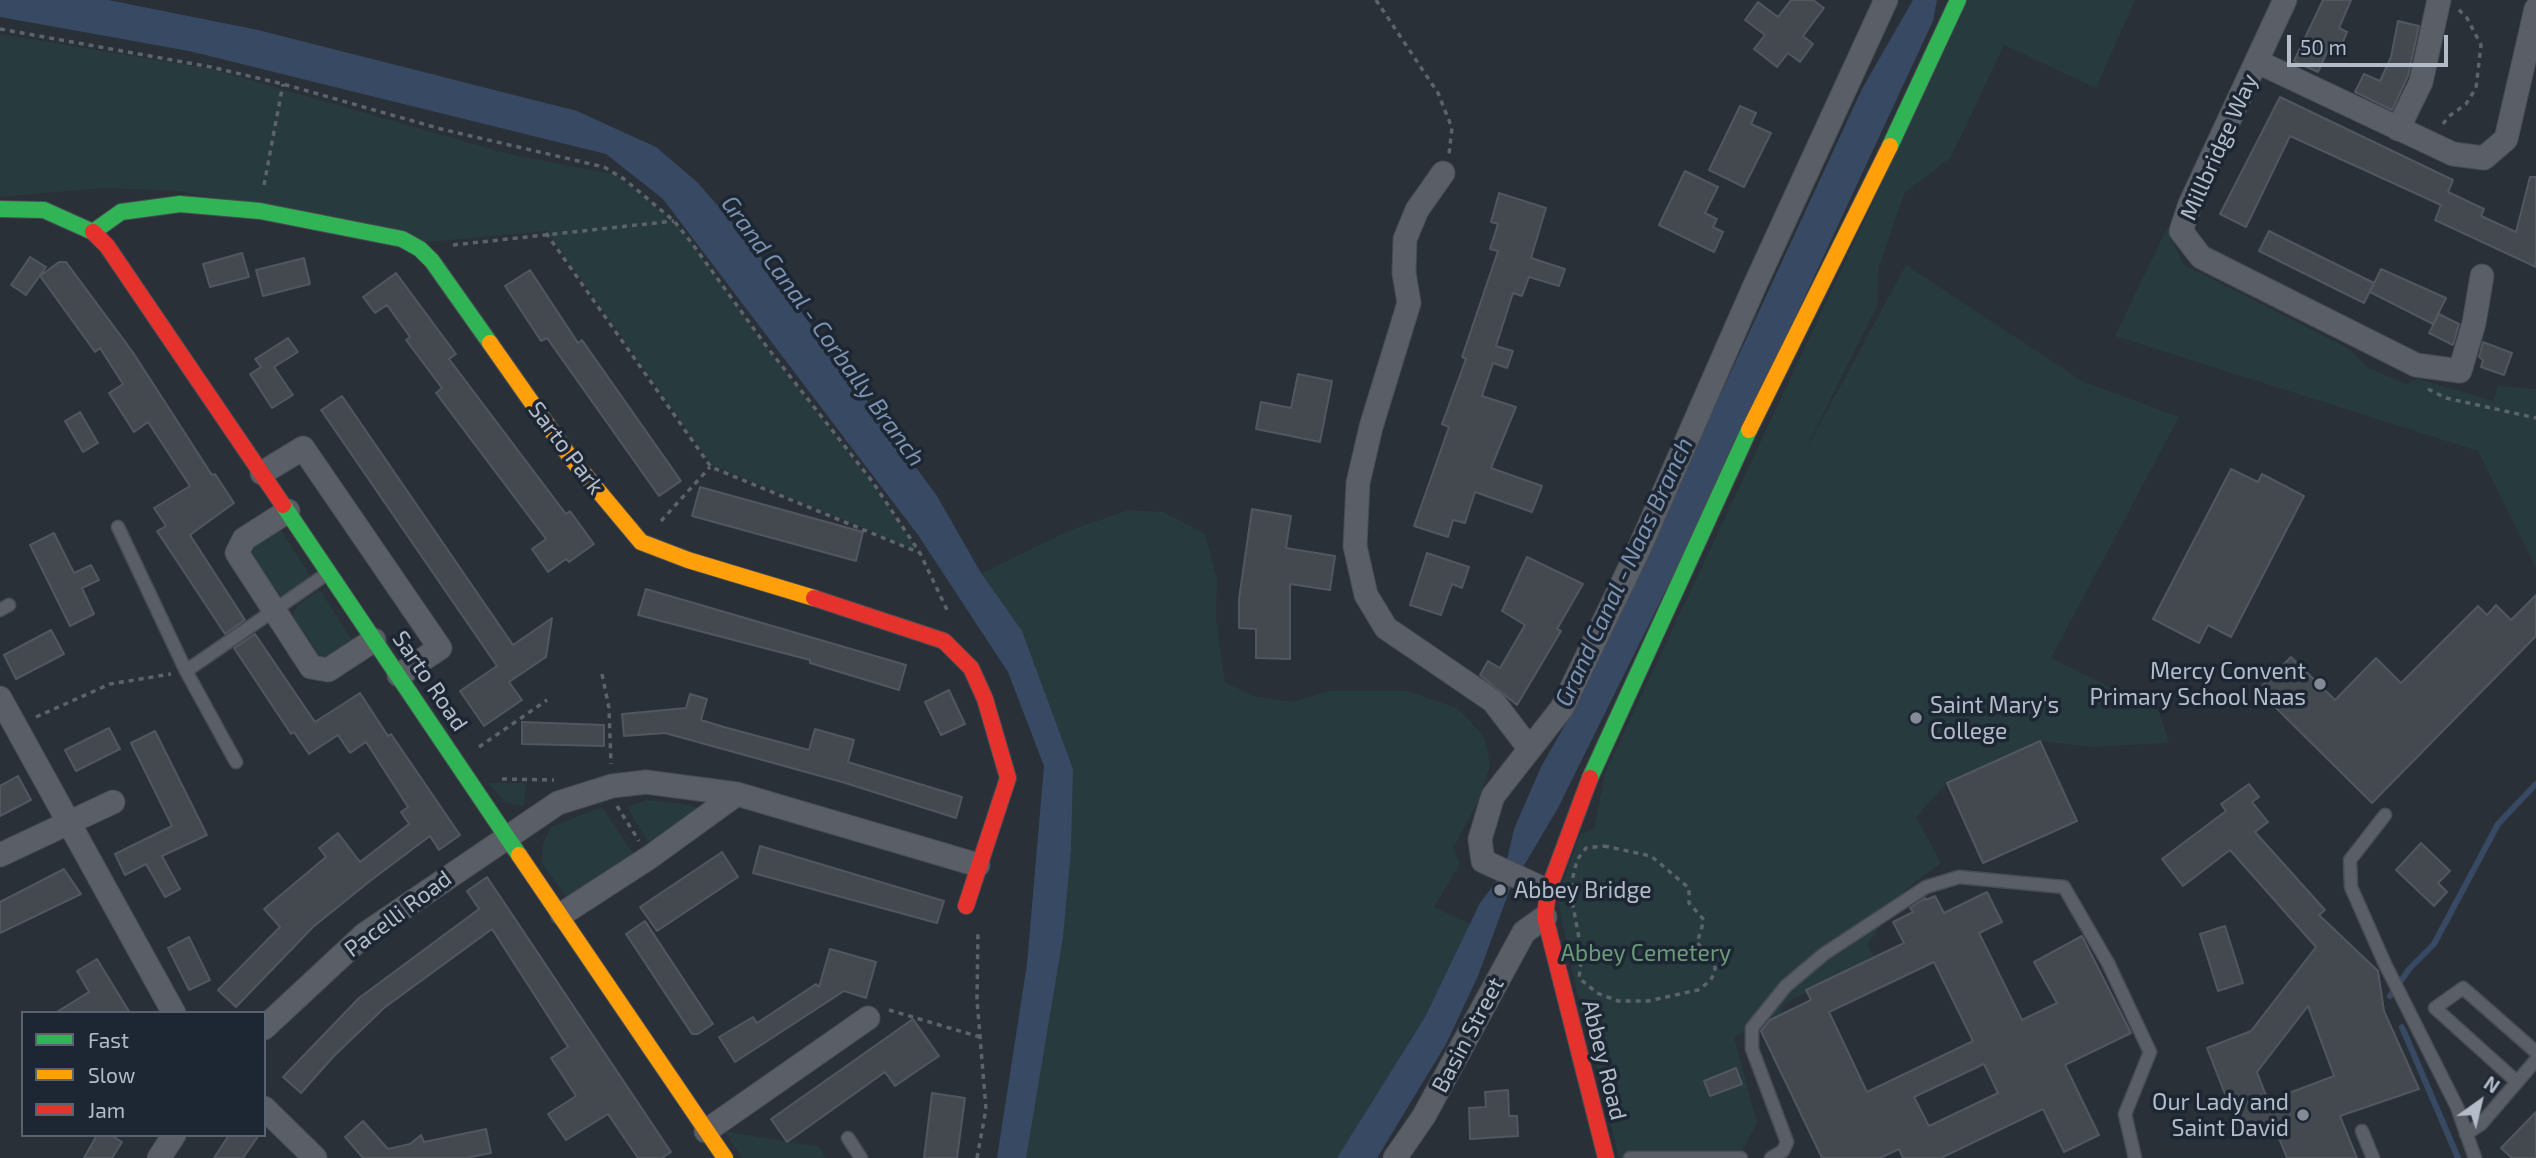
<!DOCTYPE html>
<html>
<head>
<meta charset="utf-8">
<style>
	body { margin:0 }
	#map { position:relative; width:2536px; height:1158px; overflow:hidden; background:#2a3038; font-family:"Exo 2",sans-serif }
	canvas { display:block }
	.legend { position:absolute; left:21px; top:1011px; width:245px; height:126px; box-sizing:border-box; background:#1d2633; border:2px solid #59626f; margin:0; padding:9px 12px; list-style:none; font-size:21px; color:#b4bcc9 }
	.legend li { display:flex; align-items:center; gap:14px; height:35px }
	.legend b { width:35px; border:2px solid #59626f }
	.north { position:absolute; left:2445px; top:1067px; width:70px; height:70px; -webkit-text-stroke:5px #1d2633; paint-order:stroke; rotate:34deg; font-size:19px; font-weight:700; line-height:28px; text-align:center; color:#b4bcc9 }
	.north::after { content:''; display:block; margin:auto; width:24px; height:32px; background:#b4bcc9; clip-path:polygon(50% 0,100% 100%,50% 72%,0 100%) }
	.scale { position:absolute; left:2287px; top:35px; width:161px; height:32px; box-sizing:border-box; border:4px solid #b4bcc9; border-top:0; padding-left:9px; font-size:21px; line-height:24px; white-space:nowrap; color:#b4bcc9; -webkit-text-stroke:5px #1d2633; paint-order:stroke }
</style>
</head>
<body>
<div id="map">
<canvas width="2536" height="1158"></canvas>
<ul class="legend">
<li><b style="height:9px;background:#30b455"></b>Fast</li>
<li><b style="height:9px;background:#ff9f0a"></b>Slow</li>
<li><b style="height:9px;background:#e5322d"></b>Jam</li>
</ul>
<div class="north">N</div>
<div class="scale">50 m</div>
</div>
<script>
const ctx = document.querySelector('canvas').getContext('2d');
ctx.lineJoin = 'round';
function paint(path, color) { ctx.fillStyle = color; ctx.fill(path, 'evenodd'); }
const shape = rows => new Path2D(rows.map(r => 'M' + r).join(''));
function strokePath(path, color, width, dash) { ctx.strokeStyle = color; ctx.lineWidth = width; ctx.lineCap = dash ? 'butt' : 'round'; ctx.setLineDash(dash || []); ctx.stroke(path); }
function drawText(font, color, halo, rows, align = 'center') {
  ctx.font = font + ' "Exo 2",sans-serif'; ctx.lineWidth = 7; ctx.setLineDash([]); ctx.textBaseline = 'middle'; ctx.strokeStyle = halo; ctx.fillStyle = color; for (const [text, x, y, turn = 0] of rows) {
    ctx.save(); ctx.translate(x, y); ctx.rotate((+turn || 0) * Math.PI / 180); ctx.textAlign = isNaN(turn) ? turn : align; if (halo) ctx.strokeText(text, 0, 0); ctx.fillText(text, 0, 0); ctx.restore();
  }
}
paint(shape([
	[1968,0,2135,0,2096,88,2004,45,1951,157,1904,194,1879,267,1877,306,1804,453,1906,265,2082,381,2179,417,2051,658,2159,711,2169,743,2089,747,2040,741,1947,783,1916,817,1941,863,1906,889,1867,945,1876,959,1785,1003,1779,1015,1734,1037,1757,1123,1738,1158,1619,1158,1590,1036,1604,1029,1582,1016,1557,897,1580,835,1594,829,1605,773],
	[0,34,211,69,505,153,616,175,674,222,691,242,766,347,871,481,917,550,712,465,547,231,428,242,179,191,103,188,0,197],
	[2167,228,2183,264,2348,348,2367,367,2405,384,2418,379,2493,401,2498,386,2536,389,2536,568,2478,451,2115,336],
	[1129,510,1163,512,1205,534,1217,579,1216,619,1225,682,1253,696,1292,702,1329,691,1407,691,1457,708,1483,735,1487,747,1490,766,1478,802,1453,848,1460,864,1434,907,1470,924,1425,1017,1337,1158,1026,1158,1071,850,982,573,1073,529],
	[277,524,312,579,281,596,248,552,249,546],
	[320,590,355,645,331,661,320,660,291,618,298,605],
	[488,783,526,783,524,806,506,803],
	[647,800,676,803,701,808,651,847,627,807],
	[602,807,636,858,572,905,542,863,543,843,551,827],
	[724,1131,819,1147,826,1158,742,1158]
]), '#273a3e');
paint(shape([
	[0,0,108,0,258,30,577,111,656,147,697,182,750,242,937,496,981,573,1022,631,1073,769,1071,850,1063,937,1026,1158,997,1158,1027,964,1044,766,1008,672,918,535,663,199,606,154,189,51,0,17],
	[1913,0,1937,0,1933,21,1707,507,1558,808,1510,889,1478,976,1446,1044,1377,1158,1337,1158,1425,1017,1480,903,1496,882,1508,856,1514,829,1541,767,1577,704,1862,89]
]), '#384963');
strokePath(shape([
	[2390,996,2410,968,2434,944,2498,824,2536,784],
	[2402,1027,2458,1158]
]), '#384963', 6);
const building = shape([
	[1791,0,1813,0,1824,8,1803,36,1813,44,1800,62,1788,53,1777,67,1754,49,1765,35,1745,20,1758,2,1778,17,1791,0],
	[2323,0,2351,0,2339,28,2347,32,2342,44,2337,54,2328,50,2318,72,2294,61,2323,0],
	[2398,21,2419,26,2408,76,2392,110,2355,92,2364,74,2380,81,2391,57,2398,21],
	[2280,97,2453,180,2448,192,2484,209,2481,216,2516,232,2530,177,2536,177,2536,267,2435,220,2441,205,2290,136,2246,227,2220,214,2280,97],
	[1740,106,1756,113,1751,124,1771,133,1744,187,1709,170,1740,106],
	[1685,171,1718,187,1705,213,1717,219,1713,227,1723,232,1714,252,1659,225,1685,171],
	[1499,193,1546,208,1531,258,1565,269,1559,286,1529,277,1522,296,1513,293,1496,346,1513,351,1507,368,1493,363,1482,396,1516,407,1491,468,1542,486,1532,512,1475,492,1465,523,1453,520,1448,537,1414,526,1449,427,1442,424,1466,359,1462,357,1498,251,1490,249,1498,224,1491,222,1499,193],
	[2269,231,2374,283,2364,303,2259,251,2269,231],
	[242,253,249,277,210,287,203,264,242,253],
	[30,257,46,267,26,295,11,285,30,257],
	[304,258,310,284,263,296,256,270,304,258],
	[59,262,66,262,132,351,212,475,215,474,234,503,190,535,245,620,225,634,157,531,166,526,154,508,190,486,148,422,134,432,109,393,123,384,100,348,95,352,40,276,59,262],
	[2381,269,2446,298,2433,324,2370,292,2381,269],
	[530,270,578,343,582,340,681,481,659,496,547,338,541,341,505,286,530,270],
	[396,273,456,354,449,359,566,514,570,511,594,544,569,562,566,559,548,572,532,549,546,539,436,393,442,388,406,340,410,337,387,305,375,313,363,297,396,273],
	[2439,314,2459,324,2453,345,2429,333,2439,314],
	[288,338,298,352,274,367,293,395,272,408,250,374,261,367,255,359,288,338],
	[2483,342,2512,353,2504,375,2481,367,2483,360,2479,357,2483,342],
	[1298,374,1332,381,1320,442,1256,429,1261,402,1291,408,1298,374],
	[342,396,513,645,552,618,546,657,509,682,522,700,484,726,460,691,497,666,321,410,342,396],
	[80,412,98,443,83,452,65,421,80,412],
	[2231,469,2258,482,2262,474,2304,496,2231,637,2208,625,2199,643,2153,619,2231,469],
	[700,487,863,532,856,561,692,516,700,487],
	[1252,509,1291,516,1286,548,1335,556,1330,590,1290,584,1290,659,1256,658,1256,629,1239,628,1239,599,1252,509],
	[54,533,74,573,91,565,99,580,82,588,94,614,70,626,30,545,54,533],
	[1427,553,1469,567,1462,588,1452,584,1441,615,1410,605,1427,553],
	[1527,557,1583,584,1557,629,1561,631,1517,705,1480,675,1488,661,1500,668,1525,625,1502,611,1527,557],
	[646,589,906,665,899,690,810,663,810,660,638,615,646,589],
	[2536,595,2536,636,2372,803,2258,690,2291,657,2335,700,2376,658,2401,683,2478,606,2487,615,2496,605,2511,620,2536,595],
	[51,630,64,654,16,679,4,655,51,630],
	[255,634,315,722,360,693,388,736,391,734,460,835,439,850,430,836,370,881,313,927,236,1007,218,990,280,927,264,909,326,857,319,848,338,833,360,862,409,824,401,812,408,807,366,742,350,753,338,735,309,754,294,732,291,734,234,648,255,634],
	[949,690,965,724,941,735,925,702,949,690],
	[690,694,707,699,701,720,724,727,809,750,815,729,854,740,848,762,962,797,956,818,842,782,665,733,624,736,622,714,686,708,690,694],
	[522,722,604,725,604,746,522,744,522,722],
	[109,728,120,749,76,771,65,750,109,728],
	[155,731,207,835,162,856,180,889,165,897,146,864,125,875,115,854,172,826,131,743,155,731],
	[2040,741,2077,821,1983,863,1947,783,2040,741],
	[18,776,31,800,0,816,0,786,18,776],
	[2249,784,2259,797,2252,802,2268,822,2255,832,2325,910,2319,915,2378,971,2384,1011,2419,1089,2340,1116,2357,1158,2287,1158,2273,1123,2241,1135,2207,1048,2251,1031,2316,947,2230,850,2183,886,2162,859,2226,811,2221,804,2249,784],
	[2308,1006,2334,1076,2268,1101,2257,1072,2308,1006],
	[2421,843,2450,871,2438,883,2447,892,2434,906,2396,870,2421,843],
	[760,846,944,901,937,923,753,873,760,846],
	[722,852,738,877,657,931,640,907,722,852],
	[64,869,81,894,0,933,0,902,64,869],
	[487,877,671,1152,662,1158,638,1158,608,1114,566,1140,548,1114,576,1096,551,1058,568,1047,492,929,384,1008,333,1057,301,1093,283,1077,359,998,479,909,467,891,487,877],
	[1987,892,2002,922,1979,933,2022,1020,2057,1003,2034,962,2082,936,2131,1033,2065,1065,2099,1135,2064,1152,2043,1109,1941,1158,1903,1158,1899,1149,1880,1158,1822,1158,1761,1031,1770,1020,1811,1000,1806,990,1904,943,1893,922,1913,912,1910,908,1925,898,1926,900,1935,896,1944,913,1987,892],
	[1934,962,1973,1041,1867,1092,1829,1012,1934,962],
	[1984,1064,1998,1093,1929,1126,1914,1097,1984,1064],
	[645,921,713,1024,698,1034,692,1034,626,934,645,921],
	[2225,926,2243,983,2218,991,2200,934,2225,926],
	[189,937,210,980,189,990,168,948,189,937],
	[830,949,876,962,866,998,844,991,735,1062,719,1037,753,1017,757,1023,816,984,819,987,830,949],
	[97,959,130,1013,55,1013,89,992,77,971,97,959],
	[913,1019,939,1056,895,1086,885,1072,787,1142,771,1119,913,1019],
	[1736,1068,1742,1084,1710,1096,1704,1081,1736,1068],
	[1508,1090,1509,1116,1517,1116,1518,1136,1470,1139,1469,1108,1486,1107,1485,1092,1508,1090],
	[932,1093,965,1098,957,1158,924,1158,932,1093],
	[2536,1112,2536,1158,2512,1158,2501,1148,2536,1112],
	[363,1121,388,1149,410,1144,421,1135,424,1142,486,1129,491,1153,466,1158,363,1158,345,1137,363,1121],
	[97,1135,111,1135,122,1142,112,1158,84,1158,97,1135],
	[229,1135,259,1135,243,1158,214,1158,229,1135]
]);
paint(building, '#444950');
strokePath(building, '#52575f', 2);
const lane = shape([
	[118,527,186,671,236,762],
	[0,610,9,605],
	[186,671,328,573],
	[2385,815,2350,860,2351,887,2385,964,2457,1107,2475,1158],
	[2516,1081,2435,1008,2463,988,2536,1052],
	[2362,1131,2373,1158],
	[2466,1134,2481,1124,2536,1060],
	[848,1138,861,1158],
	[1630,1158,1741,1158],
	[1771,1158,1783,1151,1787,1142,1752,1049,1752,1028,1786,986,1824,954,1926,887,1959,877,2064,887,2108,963,2150,1052,2125,1114,2135,1158]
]);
const street = shape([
	[2285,0,2190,204,2181,231,2201,257,2416,365,2460,371,2474,323,2482,276],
	[2258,62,2453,154,2484,158,2506,139,2536,9],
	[2398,129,2421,82,2439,0],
	[1443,173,1417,210,1405,239,1404,273,1409,303,1371,427,1358,483,1355,546,1366,595,1386,628,1493,701,1529,748],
	[262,473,303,448,440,648,399,675],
	[288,511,244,539,237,553,311,667,328,670,374,640],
	[0,698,174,1013],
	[0,855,113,802],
	[1548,891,1483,861,1480,839,1493,796,1562,708,1639,549,1754,287,1886,0],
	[562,914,650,857,737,794],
	[264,1028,365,934,558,803,612,786,646,782,737,794,978,865],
	[264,1108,315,1158],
	[706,1131,868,1018],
	[159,1158,174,1135],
	[1395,1158,1424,1116,1524,932,1545,917]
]);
const fast = shape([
	[1890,146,1958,0],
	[0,209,44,210,93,232,121,212,180,204,260,211,402,239,420,249,432,261,490,343],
	[283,505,519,855],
	[1590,778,1749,430]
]);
const slow = shape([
	[490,343,570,457,641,542,688,560,814,598],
	[1749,430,1890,146],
	[519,855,725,1158]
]);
const jam = shape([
	[93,232,107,246,283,505],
	[814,598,944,641,971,668,985,699,1008,778,966,906],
	[1590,778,1548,891,1545,917,1606,1158]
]);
strokePath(lane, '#484c53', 15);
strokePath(street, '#484c53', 25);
strokePath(fast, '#484c53', 18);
strokePath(slow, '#484c53', 18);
strokePath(jam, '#484c53', 18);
strokePath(shape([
	[1376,0,1438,93,1452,128,1449,154],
	[0,29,211,67,283,84,441,129,604,167,624,179,674,221,691,242,767,347,872,481,920,553,948,612],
	[2443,124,2448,117,2466,104,2476,88,2481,45,2467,18,2458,9],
	[264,185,283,84],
	[546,233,711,467,920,553],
	[453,245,674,221],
	[2428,389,2446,398,2536,418],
	[661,521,710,467],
	[602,674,609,708,611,764],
	[36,717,110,684,171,674],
	[479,747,547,700],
	[502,779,554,780],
	[617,806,639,841],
	[1604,846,1651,856,1689,888,1689,903,1704,920,1697,943,1715,960,1715,972,1710,981,1698,990,1648,1001,1618,1001,1597,993,1579,978,1582,954,1571,895,1572,881,1577,860,1586,848,1604,846],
	[889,1010,980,1037],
	[977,1158,986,1109,977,1000,978,930]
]), '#5d636a', 3.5, [5, 5]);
strokePath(lane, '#5a5e66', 12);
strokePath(street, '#5a5e66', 23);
strokePath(fast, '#30b455', 16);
strokePath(slow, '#ff9f0a', 16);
strokePath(jam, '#e5322d', 16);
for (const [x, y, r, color] of [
	[2320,684,7,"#848b96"],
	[1916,718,7,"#848b96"],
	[1500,890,7,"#848b96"],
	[2303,1115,7,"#848b96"]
]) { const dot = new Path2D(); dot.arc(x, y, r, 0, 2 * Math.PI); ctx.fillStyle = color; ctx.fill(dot); strokePath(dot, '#1d2633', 2.5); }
drawText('23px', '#b4bcc9', '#1d2633', [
	["Millbridge Way",2219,147,-66],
	["Sarto Park",566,448,53],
	["Sarto Road",430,681,56],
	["Pacelli Road",398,914,-37],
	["Basin Street",1468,1035,-62],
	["Abbey Road",1604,1060,76]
]);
drawText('23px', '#b4bcc9', '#1d2633', [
	["Mercy Convent",2306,671],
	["Primary School Naas",2306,697],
	["Saint Mary's",1930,705,"left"],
	["College",1930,731,"left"],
	["Abbey Bridge",1514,890,"left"],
	["Our Lady and",2289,1102],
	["Saint David",2289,1128]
], 'right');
drawText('23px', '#6b9a76', '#1d2633', [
	["Abbey Cemetery",1646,953]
]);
drawText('italic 24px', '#7c92b1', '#1d2633', [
	["Grand Canal - Corbally Branch",823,331,54],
	["Grand Canal - Naas Branch",1624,572,-65]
]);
</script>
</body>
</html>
